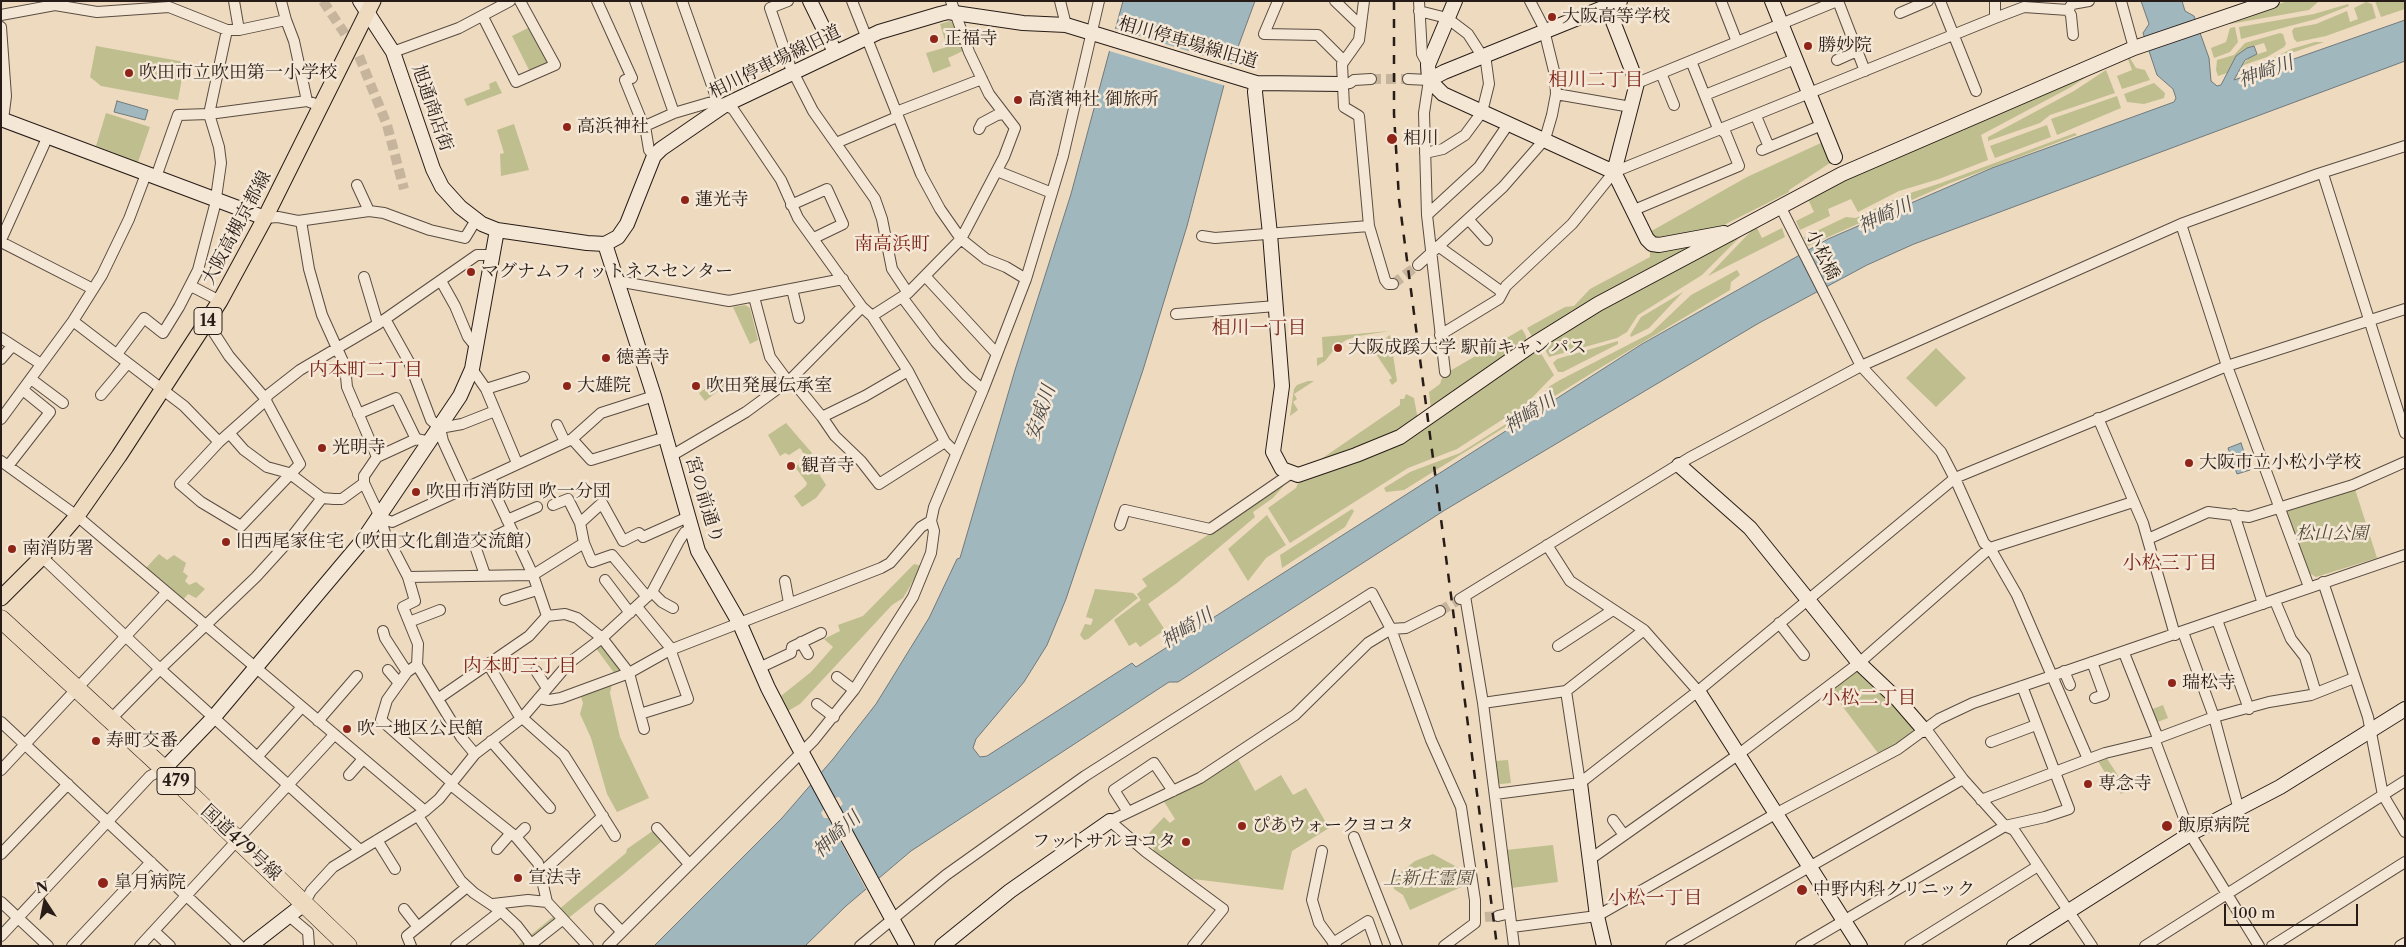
<!DOCTYPE html>
<html>
<head>
<meta charset="utf-8">
<style>
	body { margin:0 }
	#map { position:relative; width:2406px; height:947px; overflow:hidden; background:#eedabf; font-family:"Libre Caslon Text",serif }
	canvas { display:block }
	.frame { position:absolute; inset:0; border:2px solid #271c17; pointer-events:none }
	.north { position:absolute; left:20px; top:877px; width:50px; height:50px; -webkit-text-stroke:4px #f4e7d5; paint-order:stroke; rotate:349deg; font-size:14px; font-weight:700; line-height:20px; text-align:center; color:#271c17 }
	.north::after { content:''; display:block; margin:auto; width:18px; height:22px; background:#271c17; clip-path:polygon(50% 0,100% 100%,50% 72%,0 100%) }
	.scale { position:absolute; left:2224px; top:904px; width:134px; height:22px; box-sizing:border-box; border:2px solid #271c17; border-top:0; padding-left:6px; font-size:15px; line-height:18px; white-space:nowrap; color:#271c17; -webkit-text-stroke:4px #f4e7d5; paint-order:stroke }
</style>
</head>
<body>
<div id="map">
<canvas width="2406" height="947"></canvas>
<div class="frame"></div>
<div class="north">N</div>
<div class="scale">100 m</div>
</div>
<script>
const ctx = document.querySelector('canvas').getContext('2d');
ctx.lineJoin = 'round';
function paint(path, color) { ctx.fillStyle = color; ctx.fill(path, 'evenodd'); }
const shape = rows => new Path2D(rows.map(r => 'M' + r).join(''));
function strokePath(path, color, width, dash) { ctx.strokeStyle = color; ctx.lineWidth = width; ctx.lineCap = dash ? 'butt' : 'round'; ctx.setLineDash(dash || []); ctx.stroke(path); }
function drawText(font, color, halo, rows, align = 'center') {
  ctx.font = font + ' "Libre Caslon Text","Noto Serif JP",serif'; ctx.lineWidth = 5; ctx.setLineDash([]); ctx.textBaseline = 'middle'; ctx.strokeStyle = halo; ctx.fillStyle = color; for (const [text, x, y, turn = 0] of rows) {
    ctx.save(); ctx.translate(x, y); ctx.rotate((+turn || 0) * Math.PI / 180); ctx.textAlign = isNaN(turn) ? turn : align; if (halo) ctx.strokeText(text, 0, 0); ctx.fillText(text, 0, 0); ctx.restore();
  }
}
paint(shape([
	[2288,1,2319,1,2309,10,2230,24,2231,20],
	[2375,1,2405,1,2405,9,2381,17],
	[2366,2,2372,4,2376,18,2326,36,2297,42,2294,39,2292,31,2294,28,2316,24,2347,11,2350,22,2358,19,2354,8],
	[2348,4,2349,6,2316,19,2241,39,2239,27,2314,14],
	[950,21,955,24,965,50,948,58,951,66,933,73,926,53,947,47,940,24],
	[532,26,551,63,531,74,512,36],
	[2235,27,2238,42,2230,52,2214,58,2211,48,2226,42,2230,28],
	[2280,33,2283,34,2286,44,2284,47,2267,57,2241,66,2250,57,2267,51,2264,43,2247,48,2236,56,2227,73,2218,76,2216,70,2217,60,2234,55,2245,43],
	[2315,42,2324,42,2270,60,2291,49],
	[96,46,185,62,178,100,101,86,90,77],
	[2130,58,2136,68,2145,70,2150,80,2122,89,2117,76,2132,70,2128,59],
	[2099,69,2071,87,1981,135,1988,160,1939,179,1899,191,1858,212,1851,199,1828,209,1830,216,1800,230,1796,221,1814,212,1807,197],
	[2106,70,2115,93,2050,115,2040,123,1988,141,1988,137,2074,91],
	[496,81,502,93,467,106,464,99,490,89,489,84],
	[2154,83,2165,93,2164,98,2144,104,2127,102,2124,94],
	[2117,96,2121,108,2057,135,2051,119],
	[106,113,150,127,138,162,96,146],
	[514,124,529,170,501,176,500,154,504,153,497,130],
	[2047,125,2051,137,1995,158,1990,146],
	[2075,133,2077,135,1948,184,1808,246,1804,237,1846,217,1856,218,1901,196,1941,183],
	[1823,142,1830,163,1789,190,1789,192,1720,227,1660,240,1651,237,1648,233,1747,177],
	[1756,226,1762,238,1782,228,1785,237,1708,276],
	[1747,230,1702,275,1638,315,1627,332,1617,338,1549,357,1542,344,1566,328],
	[1706,240,1533,338,1527,328,1565,307,1574,306,1590,289,1650,257,1650,252],
	[1737,270,1740,275,1731,282,1730,290,1595,371,1404,490,1386,492,1384,488,1410,472,1460,453,1530,409,1550,386,1560,380,1651,333,1691,295],
	[1683,292,1649,328,1631,337,1630,335,1641,317],
	[745,305,750,308,758,340,750,344,733,307],
	[1522,329,1526,336,1526,343,1431,409,1429,392,1440,384,1443,375],
	[1390,331,1358,336,1346,340,1336,347,1325,361,1317,366,1317,358,1323,357,1322,337],
	[1390,335,1397,381,1392,385,1389,380,1392,378,1372,348],
	[1618,341,1618,344,1563,372,1558,372,1553,363,1557,359],
	[1936,348,1966,378,1936,407,1906,378],
	[1533,350,1535,353,1539,350,1554,375,1525,405,1457,449,1408,468,1290,543,1268,508,1296,488,1299,481,1408,439],
	[718,379,726,385,705,401,699,393],
	[1308,381,1314,381,1294,394,1297,399,1293,402,1298,410,1290,416,1294,389,1297,385],
	[1406,394,1414,398,1418,420,1402,431,1311,466,1400,405,1400,399,1404,399],
	[786,423,812,453,809,458,826,485,816,498,802,507,794,496,806,486,807,483,795,467,807,459,800,448,789,455,785,453,780,456,768,435],
	[1287,482,1273,498,1253,512,1255,517,1177,583,1148,604,1165,630,1140,647,1136,642,1129,646,1114,620,1141,600,1137,594,1147,586,1142,579],
	[2355,489,2377,558,2316,577,2309,573,2286,513,2289,508],
	[1352,509,1354,511,1345,527,1282,568,1280,555],
	[1267,515,1286,545,1266,558,1248,581,1228,549],
	[159,554,167,560,174,555,186,563,183,572,188,576,185,581,189,585,196,582,205,589,196,598,188,594,183,600,145,569],
	[914,564,922,566,903,598,892,605,800,704,788,711,781,696,811,672,833,647,824,639,840,631,838,625,863,616],
	[1095,589,1133,593,1138,598,1088,639,1084,640,1080,635,1085,624,1091,625,1093,619,1086,617],
	[602,641,624,671,615,674,595,647],
	[1853,672,1862,672,1889,698,1912,726,1913,732,1902,741,1878,753,1830,690],
	[612,684,610,693,620,737,649,798,617,812,607,794,591,738,580,714,583,703,580,694],
	[2163,705,2168,718,2155,723,2150,710],
	[2106,757,2128,791,2121,794,2110,775,2107,776,2098,761],
	[1238,759,1255,791,1281,775,1293,795,1306,788,1329,828,1292,851,1283,890,1185,878,1151,853,1154,849,1150,844,1155,838,1149,833,1164,817,1170,823,1175,819,1163,800,1200,784],
	[1508,760,1511,783,1500,784,1498,782,1495,761],
	[654,830,662,841,621,876,566,920,525,946,517,946,554,916,557,911,626,853,627,849],
	[1553,845,1558,882,1511,888,1506,850],
	[1433,854,1468,873,1470,883,1410,910,1403,895,1394,889,1393,884,1397,875,1415,861]
]), '#bebe8e');
const water = shape([
	[1123,1,1255,1,1224,85,1187,226,1143,370,1066,599,1047,645,1024,682,976,739,973,748,980,757,987,756,1132,663,1136,667,1642,344,1828,239,1992,168,2174,102,2176,98,2173,89,2157,75,2143,33,2149,24,2141,1,2182,1,2185,11,2194,16,2209,58,2211,81,2217,86,2221,85,2236,56,2247,48,2254,46,2257,54,2245,60,2234,80,2405,20,2405,61,1914,244,1867,265,1759,323,1445,510,1178,682,1169,682,911,851,846,906,805,946,654,946,782,818,833,759,876,704,929,618,957,559,960,558,1015,370,1071,194,1123,1],
	[117,101,148,110,145,120,114,112,117,101],
	[2241,443,2250,470,2237,474,2228,448,2241,443]
]);
paint(water, '#a0b7be');
strokePath(water, '#70797b', 1);
paint(shape([
	[1113,28,1234,65,1226,86,1106,50],
	[820,771,834,798,839,797,843,804,840,807,880,880,867,891,828,818,824,818,821,813,824,809,810,783]
]), '#eedabf');
strokePath(shape([
	[323,1,345,34],
	[359,56,387,125,404,189],
	[1371,79,1408,79],
	[1393,284,1418,265],
	[1440,611,1460,599],
	[1485,917,1498,916]
]), '#c6b49d', 10, [10, 5]);
const street = shape([
	[234,1,239,30],
	[281,1,286,20],
	[597,1,632,78,625,80,642,122,645,126,649,150,654,156],
	[635,1,674,113],
	[682,1,715,94,715,101],
	[788,1,770,8,790,66,813,111,875,199,882,219,892,269,908,293],
	[852,1,921,174,940,209,961,239,986,259,1006,267,1026,279],
	[1060,1,1066,25],
	[1278,1,1264,34,1318,35,1344,61],
	[1335,1,1361,26],
	[1364,1,1359,40,1342,64,1344,107,1359,116,1369,226,1385,280,1388,284,1393,284],
	[1419,1,1422,54,1428,65],
	[1721,1,1737,42],
	[1838,1,1865,71],
	[1940,1,1976,91],
	[2121,1,2134,48],
	[2068,10,2071,15,2073,35],
	[1419,11,1447,18,1468,34,1486,62,1489,84,1482,112,1465,135,1443,149,1425,153],
	[1900,13,1928,1],
	[1,15,55,5,97,12,169,7,227,30,239,30,286,20,294,41,307,101,321,106],
	[483,17,516,82,555,65,520,1],
	[1995,18,2024,7,2068,10,2072,4,2089,1],
	[1,27,6,96,3,120],
	[393,52,459,28,510,1],
	[1837,60,1857,51],
	[1661,73,1674,105],
	[1408,79,1429,80,1424,113,1427,215,1445,372],
	[1637,83,1837,1],
	[1343,84,1350,83,1354,80,1371,79],
	[1556,94,1631,107],
	[1705,95,1795,59],
	[896,112,982,79],
	[1756,116,1769,147],
	[645,126,674,113,715,101,733,109,781,180,798,218,862,307,872,316,908,371,945,442,956,453],
	[979,129,982,123,997,115,1003,114],
	[836,143,897,117],
	[1762,150,1822,125],
	[997,171,1052,193],
	[2323,174,2405,433],
	[156,177,178,115,209,114,307,101],
	[357,185,369,211],
	[791,205,827,189,843,224,814,238],
	[1780,206,1861,366,1941,452,1957,483,1984,543,1990,548,2017,595,2088,759],
	[1634,210,1739,166,1726,134,1717,126,1691,61],
	[1427,215,1479,167,1509,123],
	[265,218,278,217,298,221,369,211,384,213,430,230,465,238,476,220],
	[1468,219,1487,240],
	[301,221,309,269,322,315,345,366,347,387,377,457],
	[2181,224,2227,366,2309,587],
	[1202,236,1215,238,1369,226],
	[1,240,48,136],
	[1,242,93,289],
	[1438,246,1502,292],
	[1418,265,1503,187,1545,139,1552,115,1556,94,1555,75,1543,26,1530,1],
	[364,277,378,324],
	[926,277,997,354],
	[441,281,455,306,468,337,476,347],
	[617,281,729,301,843,279],
	[191,286,220,301],
	[792,289,799,318],
	[754,297,770,357,787,380],
	[902,297,936,342,966,375,983,390],
	[1176,314,1276,306],
	[872,316,908,293,961,239,1004,157,1015,128,989,94,969,52,951,1],
	[385,319,409,362,431,420,440,428,443,441,465,489],
	[73,321,184,406,219,442,180,484,201,502,241,526,300,464,264,397,229,356,207,322],
	[1440,335,1499,299,1506,286,1572,224,1614,172,1995,18,1995,1],
	[1,338,41,364],
	[117,354,144,318,163,333,179,307,198,270,215,205,221,163,219,147,209,114,227,30],
	[1,359,12,346],
	[472,369,486,389,517,463],
	[31,379,63,403],
	[791,379,822,417,835,436,861,461,879,484,945,442],
	[486,389,524,377],
	[101,395,127,364],
	[358,414,396,398,416,439],
	[822,417,865,396,908,371],
	[2098,418,2143,523,2175,635],
	[1,419,73,321,102,275,129,219,146,174],
	[557,425,565,442],
	[440,428,462,424,495,411],
	[230,434,244,450,267,467,289,473,322,498,334,499,342,499,364,483,364,476,377,457,416,439,431,442],
	[572,439,591,460,666,437],
	[219,442,265,401,268,395,300,370,378,324,477,255,493,255],
	[671,456,746,412,791,379,862,307],
	[1,461,77,516,425,811],
	[8,466,50,412,23,390],
	[491,478,495,494,533,575,547,616],
	[364,483,380,517,385,533,408,577,415,601,403,607,418,644,417,665,461,737,475,754],
	[553,505,568,499,580,523],
	[2234,514,2263,604],
	[380,517,392,522,572,439,601,413,654,396],
	[507,520,537,507],
	[1120,525,1125,510,1210,529,1290,474],
	[2148,539,2208,512,2249,517,2353,485,2405,462],
	[584,543,592,562,612,555,647,597],
	[1547,545,1570,581,1644,630,1698,691],
	[42,557,160,669,360,850],
	[485,575,475,546,510,529],
	[408,577,533,575,584,543,580,523,602,503,623,541,639,533,643,537,688,517],
	[605,580,630,613],
	[785,581,789,603],
	[2323,582,2368,717,2383,795,2405,832],
	[652,592,662,602,673,608],
	[1465,596,1483,703,1514,946],
	[1460,599,1689,458,1861,366,2181,224,2318,174,2405,146],
	[505,600,537,590],
	[2275,601,2291,639,2305,657,2316,693],
	[637,607,669,646,688,699,640,714],
	[2217,620,2249,709],
	[409,622,440,610],
	[1779,623,1804,655],
	[383,631,385,638,407,672],
	[2183,632,2214,717,2239,810],
	[801,642,808,654],
	[1558,646,1613,610],
	[2124,653,2158,738],
	[2092,662,2104,695,2095,698],
	[488,664,518,714,564,755,615,836],
	[417,665,407,672,387,700,381,720,450,781,451,785,516,837,538,863,547,902,588,946],
	[759,668,791,653,792,647,821,633],
	[388,670,399,683],
	[536,671,547,688],
	[2064,671,2070,685],
	[837,677,854,690],
	[1566,691,1580,783],
	[439,698,529,636,547,616,565,614,577,618,602,638,629,673,644,729],
	[539,698,549,700,561,698,629,673,670,650,881,568,890,563,921,527,931,521],
	[1483,703,1566,691,1644,630],
	[817,704,834,717],
	[110,720,160,669,256,577,286,544,322,498],
	[318,721,357,676],
	[1,722,240,946],
	[1926,729,1963,779,2005,826,2045,817,2069,809,2022,686],
	[491,741,550,808],
	[2155,741,2190,834,2259,946],
	[1991,742,2036,725],
	[258,756,301,708],
	[1,770,166,593],
	[349,775,363,759],
	[1495,794,1580,783,1698,691,1955,478,2227,366,2405,309],
	[1981,800,2105,753,2155,741,2158,738,2214,717,2269,702,2311,695,2354,678],
	[1128,812,1114,790,1154,763,1173,791],
	[418,816,461,881,474,893,501,911,517,926,531,944],
	[1613,820,1624,835],
	[657,828,689,864],
	[516,837,525,828],
	[1354,837,1397,946],
	[377,840,395,869],
	[497,849,511,833],
	[1322,851,1312,900,1319,923,1336,946],
	[1,854,68,784],
	[1589,860,1739,754,1859,663,1990,548,2133,502],
	[541,873,603,816],
	[1,902,48,946],
	[304,904,311,891,333,867,425,811,439,799,475,754,522,718,569,663,602,638,652,592,679,541,685,532,692,529],
	[493,904,528,900,547,902],
	[404,909,418,927],
	[600,909,622,932],
	[289,916,308,932,309,946],
	[1498,916,1510,913],
	[1512,927,1597,916,1777,813,1898,749,1939,719,1973,703,2405,555],
	[154,931,170,946],
	[1,936,150,776,164,769],
	[1333,943,1368,921,1377,946],
	[72,946,151,862],
	[140,946,334,735],
	[411,946,407,936,467,887],
	[456,946,501,911],
	[529,946,562,920],
	[608,946,814,740,854,690,913,597,931,553,934,531,931,521,934,507,983,390,1026,279,1063,156,1099,1],
	[860,946,946,875,1085,776,1372,593,1391,629,1431,740,1461,807,1475,900,1475,923,1444,946],
	[1193,946,1223,909,1146,852,1110,821,1200,778,1295,715,1368,643,1391,629,1406,628,1440,611],
	[1671,946,1963,779],
	[1801,946,2005,826,2014,830,2092,946],
	[1910,946,2038,866],
	[2145,946,2405,781],
	[2272,946,2405,862],
	[2400,946,2405,943]
]);
const secondary = shape([
	[360,1,393,52,433,169,442,187,460,207,482,224,497,230,587,243,605,244,618,237,627,224,654,156,661,149,725,105,879,32,940,14,948,12,1023,23,1066,25,1256,83,1343,84],
	[810,1,835,52],
	[1455,1,1428,65,1429,80,1443,94,1614,172,1647,239,1652,244,1659,245,1724,233],
	[1772,1,1835,157],
	[1607,6,1637,83,1614,172],
	[1429,80,1444,72,1620,1],
	[1256,83,1255,92,1270,234,1282,386,1273,452,1282,469,1298,475,1356,455,1400,437,1532,345,1598,304,1842,174,2134,48,2272,1],
	[1,119,265,218],
	[605,244,654,396,698,551,740,624,768,688,796,742,907,946],
	[1679,465,1750,528,1859,663,1898,700,1924,730],
	[1698,691,1860,946],
	[164,769,214,717,363,540,460,396,472,369,497,230],
	[1580,783,1597,916,1604,946],
	[250,946,304,904],
	[942,946,1010,891,1110,821],
	[2014,946,2190,834,2280,787,2405,709]
]);
const primary = shape([
	[1,598,42,557,77,516,119,456,220,301,265,218,373,1]
]);
const highway = shape([
	[1,619,164,769,348,946]
]);
strokePath(street, '#594c41', 12);
strokePath(secondary, '#271c17', 16);
strokePath(primary, '#271c17', 17);
strokePath(highway, '#271c17', 19);
strokePath(street, '#f4e7d5', 10);
strokePath(secondary, '#f4e7d5', 14);
strokePath(primary, '#eedabf', 15);
strokePath(highway, '#eedabf', 18);
strokePath(shape([
	[1394,1,1394,114,1399,199,1497,946]
]), '#271c17', 2.5, [9, 9]);
for (const [x, y, r, color] of [
	[1552,17,5,"#8f2418"],
	[934,39,5,"#8f2418"],
	[1808,46,5,"#8f2418"],
	[129,73,5,"#8f2418"],
	[1018,100,5,"#8f2418"],
	[567,127,5,"#8f2418"],
	[1392,139,6,"#8f2418"],
	[685,200,5,"#8f2418"],
	[471,272,5,"#8f2418"],
	[1338,348,5,"#8f2418"],
	[606,358,5,"#8f2418"],
	[567,386,5,"#8f2418"],
	[696,386,5,"#8f2418"],
	[322,448,5,"#8f2418"],
	[2189,463,5,"#8f2418"],
	[791,466,5,"#8f2418"],
	[416,492,5,"#8f2418"],
	[226,542,5,"#8f2418"],
	[12,549,5,"#8f2418"],
	[2172,683,5,"#8f2418"],
	[347,729,5,"#8f2418"],
	[96,741,5,"#8f2418"],
	[2088,784,5,"#8f2418"],
	[1242,826,5,"#8f2418"],
	[2167,826,6,"#8f2418"],
	[1186,842,5,"#8f2418"],
	[518,878,5,"#8f2418"],
	[103,883,6,"#8f2418"],
	[1802,890,6,"#8f2418"]
]) { const dot = new Path2D(); dot.arc(x, y, r, 0, 2 * Math.PI); ctx.fillStyle = color; ctx.fill(dot); strokePath(dot, '#f4e7d5', 2); }
for (const [x, y, w] of [
	[208,321,28],
	[176,781,38]
]) { const box = new Path2D(); box.roundRect(x - w / 2, y - 13.5, w, 27, 4); ctx.fillStyle = '#f4e7d5'; ctx.fill(box); strokePath(box, '#271c17', 1); }
drawText('bold 16px', '#271c17', null, [
	["14",208,321],
	["479",176,781]
]);
drawText('18px', '#271c17', '#f4e7d5', [
	["大阪高等学校",1562,17],
	["正福寺",944,39],
	["勝妙院",1818,46],
	["吹田市立吹田第一小学校",139,73],
	["高濱神社 御旅所",1028,100],
	["高浜神社",577,127],
	["相川",1403,139],
	["蓮光寺",695,200],
	["マグナムフィットネスセンター",481,272],
	["大阪成蹊大学 駅前キャンパス",1348,348],
	["徳善寺",616,358],
	["大雄院",577,386],
	["吹田発展伝承室",706,386],
	["光明寺",332,448],
	["大阪市立小松小学校",2199,463],
	["観音寺",801,466],
	["吹田市消防団 吹一分団",426,492],
	["旧西尾家住宅（吹田文化創造交流館）",236,542],
	["南消防署",22,549],
	["瑞松寺",2182,683],
	["吹一地区公民館",357,729],
	["寿町交番",106,741],
	["専念寺",2098,784],
	["ぴあウォークヨコタ",1252,826],
	["飯原病院",2178,826],
	["フットサルヨコタ",1176,842,"right"],
	["宣法寺",528,878],
	["皐月病院",114,883],
	["中野内科クリニック",1813,890]
], 'left');
drawText('18px', '#271c17', '#f4e7d5', [
	["相川停車場線旧道",1188,43,16],
	["相川停車場線旧道",775,62,-26],
	["旭通商店街",432,108,71],
	["大阪高槻京都線",237,228,-62],
	["小松橋",1822,255,64],
	["宮の前通り",704,500,73],
	["国道479号線",241,843,43]
]);
drawText('italic 18px', '#544d3b', '#f4e7d5', [
	["松山公園",2332,534],
	["上新庄霊園",1428,879]
]);
drawText('italic 19px', '#4b4a49', '#f4e7d5', [
	["神崎川",2266,72,-20],
	["神崎川",1885,216,-25],
	["安威川",1041,413,-72],
	["神崎川",1530,414,-32],
	["神崎川",1187,629,-32],
	["神崎川",837,835,-43]
]);
drawText('19px', '#7a1f14', '#f4e7d5', [
	["相川二丁目",1596,81],
	["南高浜町",892,245],
	["相川一丁目",1259,329],
	["内本町二丁目",366,371],
	["小松三丁目",2170,564],
	["内本町三丁目",520,667],
	["小松二丁目",1869,699],
	["小松一丁目",1655,899]
]);
</script>
</body>
</html>
